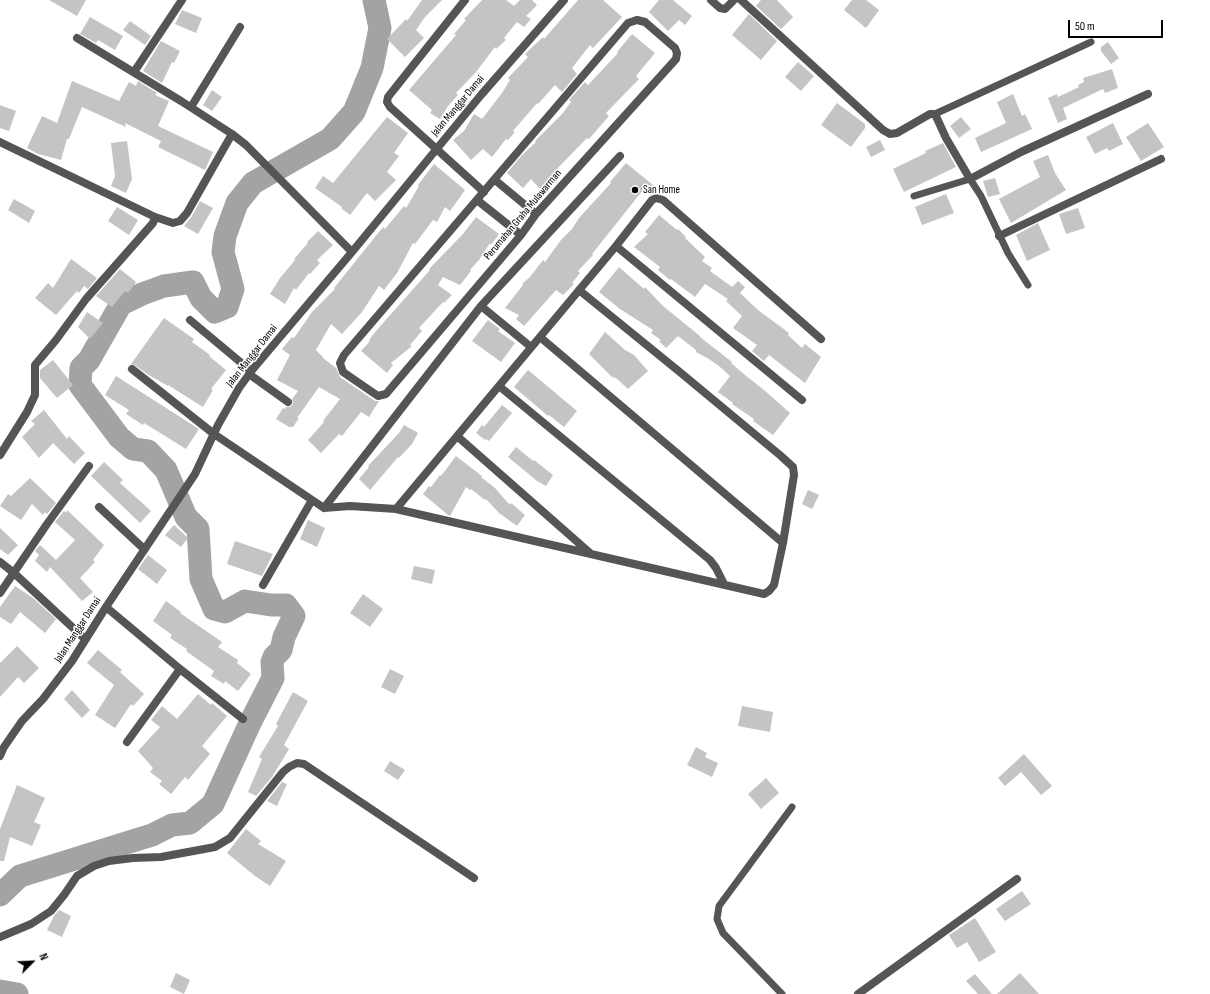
<!DOCTYPE html>
<html>
<head>
<meta charset="utf-8">
<style>
	body { margin:0 }
	#map { position:relative; width:1210px; height:994px; overflow:hidden; background:#fff; font-family:"Sofia Sans Condensed",sans-serif }
	canvas { display:block }
	.north { position:absolute; left:12px; top:942px; width:40px; height:40px; -webkit-text-stroke:3px #fff; paint-order:stroke; rotate:66deg; font-size:11px; font-weight:700; line-height:16px; text-align:center; color:#000 }
	.north::after { content:''; display:block; margin:auto; width:14px; height:18px; background:#000; clip-path:polygon(50% 0,100% 100%,50% 72%,0 100%) }
	.scale { position:absolute; left:1068px; top:20px; width:95px; height:18px; box-sizing:border-box; border:2px solid #000; border-top:0; padding-left:5px; font-size:12px; line-height:14px; white-space:nowrap; color:#000; -webkit-text-stroke:3px #fff; paint-order:stroke }
</style>
</head>
<body>
<div id="map">
<canvas width="1210" height="994"></canvas>
<div class="north">N</div>
<div class="scale">50 m</div>
</div>
<script>
const ctx = document.querySelector('canvas').getContext('2d');
ctx.lineJoin = 'round';
const shape = rows => new Path2D(rows.map(r => 'M' + r).join(''));
function strokePath(path, color, width, dash) { ctx.strokeStyle = color; ctx.lineWidth = width; ctx.lineCap = dash ? 'butt' : 'round'; ctx.setLineDash(dash || []); ctx.stroke(path); }
function paint(path, color) { ctx.fillStyle = color; ctx.fill(path, 'evenodd'); }
function drawText(font, color, halo, rows, align = 'center') {
  ctx.font = font + ' "Sofia Sans Condensed",sans-serif'; ctx.lineWidth = 3; ctx.setLineDash([]); ctx.textBaseline = 'middle'; ctx.strokeStyle = halo; ctx.fillStyle = color; for (const [text, x, y, turn = 0] of rows) {
    ctx.save(); ctx.translate(x, y); ctx.rotate((+turn || 0) * Math.PI / 180); ctx.textAlign = isNaN(turn) ? turn : align; if (halo) ctx.strokeText(text, 0, 0); ctx.fillText(text, 0, 0); ctx.restore();
  }
}
strokePath(shape([
	[0,895,20,876,152,835,172,825,190,823,213,804,250,723,273,678,272,662,274,657,281,650,284,637,294,616,286,605,271,605,245,601,225,612,214,609,201,579,198,529,186,517,166,470,148,451,133,449,119,437,80,385,81,368,89,360,121,304,142,294,164,286,193,282,201,298,215,312,227,307,233,289,223,252,225,236,237,203,253,183,330,139,354,112,372,68,380,28,374,0],
	[0,991,17,994]
]), '#a3a3a3', 23);
paint(shape([
	[49,0,86,0,77,16],
	[422,0,442,0,425,17,416,30,424,38,405,57,387,39,406,19,407,21],
	[482,0,506,0,514,6,520,0,532,0,537,5,526,16,531,19,524,27,517,22,504,38,506,40,496,49,495,47,476,72,456,93,458,95,448,106,440,119,430,113,432,110,409,90,456,35,454,34,466,20,464,19],
	[578,0,603,0,622,17,593,48,590,45,572,68,577,74,562,92,555,85,538,104,537,103,513,131,515,132,508,140,506,139,492,157,483,149,471,160,453,140,464,131,474,114,482,119,502,93,510,80,508,78,528,57,525,54,543,37,544,39],
	[659,0,673,0,692,16,685,25,679,20,668,31,649,12],
	[761,0,777,0,793,17,781,29,756,6],
	[852,0,866,0,879,10,866,28,844,10],
	[182,10,202,18,196,33,175,24],
	[749,14,777,41,761,60,732,35],
	[90,17,123,36,115,50,98,40,96,43,80,34],
	[130,21,151,36,145,45,123,30],
	[632,34,655,53,636,76,639,79,606,113,609,116,589,139,587,138,554,172,557,176,541,190,531,179,523,188,507,173,522,155,536,142,535,141,562,114,571,102,569,100,585,82,588,85,618,53,617,52],
	[161,41,180,51,174,63,172,62,162,83,143,71],
	[1108,42,1119,58,1111,64,1101,51,1101,47],
	[798,62,814,76,801,91,785,77],
	[1112,69,1118,88,1105,93,1103,89,1063,108,1067,119,1058,123,1048,98,1057,94,1058,97,1079,87,1078,85,1084,82,1083,78],
	[72,81,119,101,129,82,136,86,138,81,157,93,155,95,169,101,158,126,213,152,205,170,158,147,161,141,125,123,126,127,82,107,69,139,67,139,61,160,38,154,27,148,42,116,57,123],
	[212,90,222,97,212,111,203,105],
	[1013,94,1022,116,1025,114,1032,129,981,152,975,138,1006,123,997,102],
	[837,103,865,124,865,128,851,147,821,125],
	[0,105,16,111,9,131,0,128],
	[387,117,408,133,394,153,399,156,387,172,396,180,375,201,367,193,350,215,341,208,342,207,315,188,323,176,333,183],
	[961,117,971,129,959,138,950,126],
	[1113,123,1123,144,1109,151,1107,148,1095,154,1086,137],
	[1148,123,1164,147,1141,161,1126,137],
	[880,140,885,150,871,157,866,147],
	[127,141,132,179,126,193,111,186,115,176,111,143],
	[943,143,956,167,904,192,893,169,926,153,925,151],
	[1048,155,1055,173,1066,190,1011,223,999,199,1040,177,1033,161],
	[626,163,658,189,654,193,649,195,643,190,592,254,593,255,578,271,580,273,572,283,574,284,563,295,556,290,524,326,516,319,519,315,505,308,523,285,522,284,530,277,543,260,545,262,561,240,572,229,579,218,611,183,610,182],
	[434,164,465,190,450,211,445,207,437,222,433,220,415,244,413,243,397,273,384,290,379,286,362,312,342,334,331,324,316,350,323,357,323,358,336,368,340,377,375,401,379,401,369,417,361,412,342,436,339,434,321,453,308,440,324,422,323,421,340,399,319,387,297,418,299,418,293,427,289,427,276,419,283,408,285,409,286,407,290,407,292,405,293,402,292,399,298,391,277,380,290,355,282,349,292,337,294,338,312,312,335,289,334,288,383,227,385,229,404,206,406,208,419,186,418,185],
	[995,178,1000,194,988,197,983,181],
	[946,194,954,213,922,225,915,207],
	[14,199,35,211,29,223,8,210],
	[200,201,213,208,198,234,184,226,192,216],
	[117,207,138,220,129,235,108,221],
	[1078,208,1085,228,1066,234,1059,214],
	[659,215,677,230,678,229,686,237,685,238,705,257,702,261,712,268,710,271,732,287,738,281,745,287,740,293,758,310,789,333,788,335,802,348,805,344,821,357,805,383,769,355,764,361,752,351,757,345,733,328,742,316,726,301,728,299,705,284,695,297,671,279,670,280,658,270,660,267,634,247,648,234,645,232],
	[476,217,499,234,491,245,490,243,479,260,470,270,471,271,460,285,443,277,438,285,452,295,444,303,443,302,419,328,422,331,410,345,412,346,391,363,393,365,387,373,361,351,370,341,369,340,376,331,430,270,429,269,463,234],
	[1038,223,1050,250,1027,261,1016,235],
	[318,231,333,245,317,260,320,263,310,274,309,273,296,290,294,288,285,304,270,294,280,278,295,260,294,259,308,243,307,242],
	[71,259,97,278,88,289,84,286,79,293,77,291,56,315,35,298,48,283,53,288],
	[619,267,644,289,645,287,663,306,700,336,700,337,732,362,731,363,745,375,764,390,790,413,773,435,753,421,754,419,732,404,733,403,718,392,730,376,720,367,709,359,696,352,696,350,678,336,666,348,659,341,661,340,651,333,653,330,620,309,599,292],
	[120,269,136,282,128,293,125,291,112,307,96,296],
	[87,312,103,323,90,339,78,327],
	[164,318,194,339,192,342,210,355,209,356,226,370,211,389,213,390,203,407,168,385,168,386,147,374,135,365,131,364],
	[488,320,500,329,498,331,515,343,501,362,472,341],
	[605,332,625,350,634,355,648,371,628,389,616,378,612,377,589,354],
	[53,360,73,385,57,398,40,378,40,370],
	[528,370,577,411,564,427,549,415,548,416,514,387],
	[116,376,199,429,186,449,144,423,143,425,126,414,129,410,105,395],
	[502,405,512,413,489,441,486,439,485,440,476,433,482,425,484,427],
	[44,410,67,439,69,436,85,453,74,464,53,443,39,458,22,437,35,424,31,421],
	[404,425,418,433,412,444,399,458,398,457,370,490,359,479,369,467,368,466,399,433],
	[516,447,533,461,534,460,553,475,546,486,537,481,508,457],
	[456,456,482,476,481,477,495,488,510,505,511,503,525,515,517,526,499,513,486,499,485,500,471,489,470,490,466,487,450,516,448,515,423,494,429,486,431,487,440,475,441,476],
	[104,462,123,480,120,483,151,511,140,523,91,476],
	[30,478,56,503,47,514,45,512,43,515,32,504,21,520,0,506,8,494,11,496],
	[808,490,819,495,812,509,802,504],
	[67,510,104,545,93,560,95,562,80,578,93,592,82,601,50,567,47,572,35,561,39,555,35,551,40,545,56,560,75,540,55,522,64,511,66,513],
	[308,520,325,528,317,547,300,539],
	[174,525,188,538,181,547,165,535],
	[0,528,18,545,8,555,0,549],
	[235,541,273,554,262,576,227,564],
	[148,555,167,570,157,584,138,569],
	[414,566,435,570,432,584,411,579],
	[15,586,33,598,56,619,45,633,20,612,11,624,0,617,0,607],
	[363,594,383,609,370,627,350,613],
	[166,601,181,612,180,613,222,642,218,647,238,660,237,663,251,674,238,691,225,681,224,684,211,676,214,671,186,651,187,649,170,638,172,635,153,621],
	[17,646,39,668,24,683,18,677,0,697,0,663],
	[98,650,122,670,120,672,144,694,133,706,131,704,115,728,95,715,114,685,87,663],
	[390,669,404,676,395,694,381,687],
	[72,690,90,710,82,718,64,699],
	[293,692,308,701,284,745,289,749,272,777,256,796,248,792,262,759,259,757,278,726,276,724],
	[198,694,211,705,212,703,227,716,202,746,210,754,188,780,185,777,171,794,159,784,162,781,150,772,153,768,138,751,160,727,151,720,162,706,177,719],
	[742,706,773,712,770,732,738,726],
	[696,747,707,753,705,757,718,763,712,777,687,765],
	[1024,754,1052,786,1041,795,1021,772,1005,786,998,778],
	[390,761,405,770,398,780,384,771],
	[766,778,779,793,761,809,748,794],
	[282,782,287,784,277,806,267,801],
	[17,785,45,798,34,822,41,825,32,846,10,837,4,861,0,861,0,829],
	[246,829,261,841,258,844,286,861,270,886,255,876,227,853],
	[1022,891,1031,904,1005,921,996,909],
	[59,910,71,916,62,937,47,930,54,916],
	[975,918,996,952,979,962,967,942,957,948,949,935],
	[176,973,190,980,184,994,170,987],
	[1020,973,1039,994,997,994],
	[975,974,992,994,978,994,966,981]
]), '#c4c4c4');
strokePath(shape([
	[935,114,1091,42],
	[914,196,970,179,981,196,1008,253,1028,285],
	[782,994,723,933,717,919,719,906,792,807]
]), '#555', 7);
strokePath(shape([
	[465,0,388,97,387,102,390,107,484,192],
	[711,0,720,8,725,9,734,0],
	[741,0,883,130,890,134,897,133,930,114,935,114,946,138,970,179,1021,152,1148,94],
	[637,20,645,22,675,48,677,53,676,59,536,214,521,235,386,394,378,396,343,372,340,363,344,355,628,23,637,20],
	[77,38,181,101,232,134,246,145,352,252],
	[134,72,182,0],
	[191,107,240,27],
	[0,142,155,217,173,223,180,221,187,213,232,134],
	[495,180,536,214],
	[477,200,521,235],
	[999,236,1161,159],
	[616,246,802,400],
	[481,306,531,347],
	[190,320,251,371],
	[540,337,783,543],
	[132,369,214,434,324,508,350,506,396,509,764,594,769,591,774,585,783,543,794,475,793,467,781,456,681,373,579,290],
	[249,374,288,402],
	[499,386,710,560,716,568,724,584],
	[457,436,590,553],
	[0,455,27,412,35,395,35,365,56,340,86,299,153,223,155,217],
	[99,507,144,549],
	[324,508,481,306,620,156],
	[396,509,616,246,652,200,656,198,663,200,821,339],
	[0,562,14,573,85,639],
	[263,585,312,500],
	[0,593,47,524,89,466],
	[106,607,180,669,243,719],
	[127,742,180,669],
	[0,756,4,747,22,721,43,699,72,661,106,607,195,474,218,425,239,388,253,369,352,252,481,95,564,0],
	[0,937,31,924,51,911,64,895,77,876,94,866,109,861,133,858,161,857,215,847,230,838,283,772,289,767,297,763,304,764,474,878],
	[858,994,1017,879]
]), '#555', 8);
for (const [x, y, r, color] of [
	[635,190,4,"#000"]
]) { const dot = new Path2D(); dot.arc(x, y, r, 0, 2 * Math.PI); ctx.fillStyle = color; ctx.fill(dot); strokePath(dot, '#fff', 1.5); }
drawText('11px', '#000', '#fff', [
	["Jalan Manggar Damai",458,106,-50],
	["Perumahan Graha Mulawarman",523,215,-50],
	["Jalan Manggar Damai",252,356,-52],
	["Jalan Manggar Damai",78,630,-57]
]);
drawText('11px', '#000', '#fff', [
	["San Home",643,190]
], 'left');
</script>
</body>
</html>
